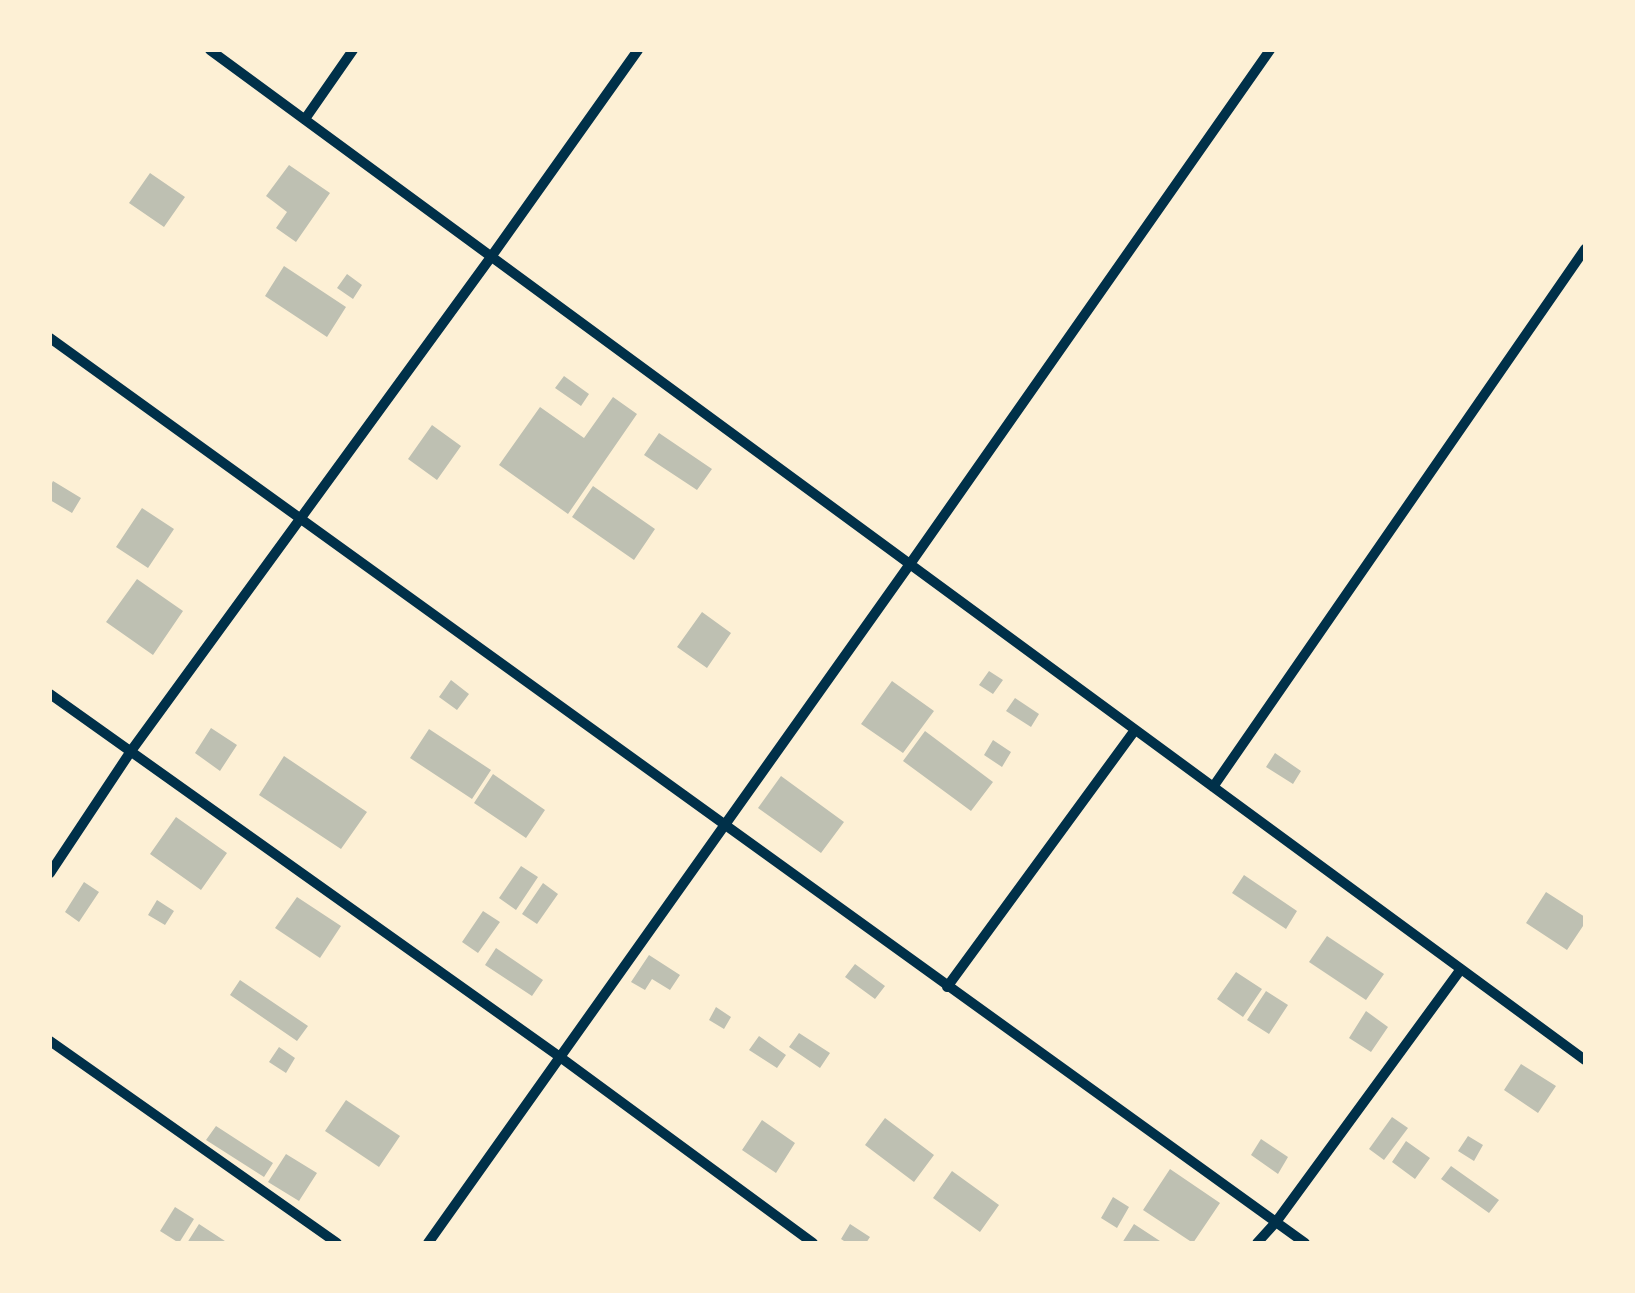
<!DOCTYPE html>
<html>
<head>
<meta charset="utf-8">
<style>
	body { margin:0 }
	#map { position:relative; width:1635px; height:1293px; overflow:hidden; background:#fdf0d5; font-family:"Source Sans 3",sans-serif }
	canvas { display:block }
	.frame { position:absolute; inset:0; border:52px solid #fdf0d5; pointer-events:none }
</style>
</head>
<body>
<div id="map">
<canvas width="1635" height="1293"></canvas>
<div class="frame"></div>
</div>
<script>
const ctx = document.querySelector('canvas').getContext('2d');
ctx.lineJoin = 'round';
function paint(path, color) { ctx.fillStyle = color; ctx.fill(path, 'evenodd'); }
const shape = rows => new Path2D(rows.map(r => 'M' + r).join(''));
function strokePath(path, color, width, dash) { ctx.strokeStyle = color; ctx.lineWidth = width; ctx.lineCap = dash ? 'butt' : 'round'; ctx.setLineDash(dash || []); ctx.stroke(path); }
paint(shape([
	[289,165,330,193,296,242,276,228,287,212,266,196],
	[150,173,185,197,164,227,129,203],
	[284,266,346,307,327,337,265,296],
	[347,274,362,285,353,299,337,288],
	[564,376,589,394,581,406,555,388],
	[613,397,637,414,568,514,499,465,540,407,584,438],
	[432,425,461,446,437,480,408,459],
	[659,433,712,469,697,490,644,455],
	[53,481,81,498,72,513,50,500,50,487],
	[593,486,655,529,634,560,572,517],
	[142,508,174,529,148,568,116,547],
	[137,579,183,611,153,655,106,622],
	[702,612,731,633,707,668,677,647],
	[989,671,1003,680,993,694,979,685],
	[451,680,469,694,457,710,439,697],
	[892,681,934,711,903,753,861,724],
	[1015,698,1039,714,1031,727,1006,711],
	[211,728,237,745,220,771,195,753],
	[429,729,491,770,472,799,410,758],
	[925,731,993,782,971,811,903,761],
	[993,740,1011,752,1002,767,984,755],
	[1275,753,1301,771,1293,784,1266,767],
	[284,756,367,812,341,849,259,795],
	[493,774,545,810,526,838,474,803],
	[781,776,844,822,821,853,758,808],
	[176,817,227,853,201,890,150,854],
	[521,866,538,877,516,910,499,898],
	[1244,875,1297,911,1286,929,1232,893],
	[84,882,99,892,79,922,65,912],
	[543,883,558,894,537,924,522,914],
	[1546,892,1585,917,1585,923,1567,950,1526,923],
	[297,897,341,926,320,958,275,928],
	[157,900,174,911,165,925,148,915],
	[483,911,500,922,478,953,462,942],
	[1327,936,1384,974,1366,1000,1309,962],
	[496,948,543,980,532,996,485,965],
	[649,955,680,975,670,990,652,979,645,990,631,982],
	[855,964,885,986,875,999,845,977],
	[1236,972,1262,989,1243,1017,1217,999],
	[240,980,308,1026,297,1041,230,995],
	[1266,991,1288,1005,1269,1034,1247,1020],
	[716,1007,731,1017,724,1029,709,1020],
	[1366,1011,1388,1027,1371,1052,1349,1038],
	[799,1033,830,1053,820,1068,789,1047],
	[759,1036,786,1055,777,1068,749,1050],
	[279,1047,295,1058,286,1073,269,1062],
	[1521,1064,1556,1086,1538,1113,1504,1090],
	[346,1100,400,1136,379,1167,325,1131],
	[1392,1117,1408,1128,1384,1160,1369,1149],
	[885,1118,934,1155,914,1182,865,1145],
	[762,1120,795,1143,776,1173,742,1150],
	[216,1126,273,1163,264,1177,206,1140],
	[1468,1136,1483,1145,1474,1161,1458,1151],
	[1261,1139,1288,1157,1278,1174,1251,1155],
	[1406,1141,1430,1158,1415,1179,1392,1162],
	[286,1154,317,1173,299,1201,268,1182],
	[1451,1166,1499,1200,1489,1213,1441,1179],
	[1170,1169,1220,1203,1193,1243,1143,1210],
	[952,1171,999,1205,980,1232,933,1198],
	[1113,1197,1129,1207,1117,1228,1101,1218],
	[175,1207,194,1219,179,1243,160,1231],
	[199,1224,228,1243,187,1243],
	[850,1224,870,1237,866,1243,847,1243,841,1239],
	[1134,1224,1163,1243,1122,1243]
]), '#bec0b2');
strokePath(shape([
	[210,50,1585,1060],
	[305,119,353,50],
	[50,338,1305,1243],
	[50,694,560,1057,813,1243],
	[1213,787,1585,249],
	[50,873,131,751,491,257,638,50],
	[947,987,1135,730],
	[50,1041,337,1243],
	[428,1243,910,564,1270,50],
	[1257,1243,1276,1222,1461,969]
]), '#003049', 10);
</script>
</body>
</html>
